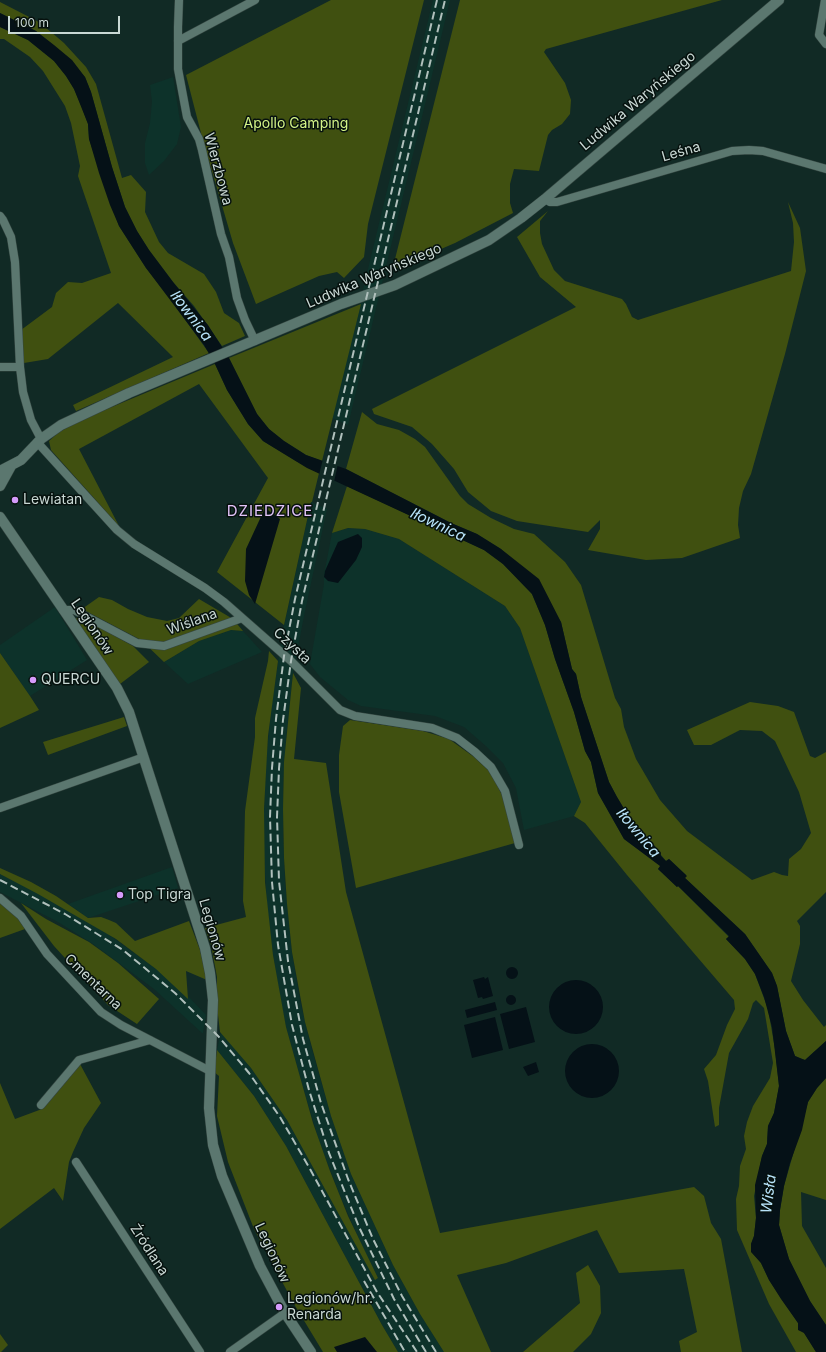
<!DOCTYPE html>
<html>
<head>
<meta charset="utf-8">
<style>
	body { margin:0 }
	#map { position:relative; width:826px; height:1352px; overflow:hidden; background:#112a25; font-family:Inter,sans-serif }
	canvas { display:block }
	.scale { position:absolute; left:8px; top:16px; width:112px; height:18px; box-sizing:border-box; border:2px solid #c9d8d4; border-top:0; padding-left:5px; font-size:12px; line-height:14px; white-space:nowrap; color:#c9d8d4; -webkit-text-stroke:3px #06110e; paint-order:stroke }
</style>
</head>
<body>
<div id="map">
<canvas width="826" height="1352"></canvas>
<div class="scale">100 m</div>
</div>
<script>
const ctx = document.querySelector('canvas').getContext('2d');
ctx.lineJoin = 'round';
function paint(path, color) { ctx.fillStyle = color; ctx.fill(path, 'evenodd'); }
const shape = rows => new Path2D(rows.map(r => 'M' + r).join(''));
function strokePath(path, color, width, dash) { ctx.strokeStyle = color; ctx.lineWidth = width; ctx.lineCap = dash ? 'butt' : 'round'; ctx.setLineDash(dash || []); ctx.stroke(path); }
function drawText(font, color, halo, rows, align = 'center') {
  ctx.font = font + ' Inter,sans-serif'; ctx.lineWidth = 3; ctx.setLineDash([]); ctx.textBaseline = 'middle'; ctx.strokeStyle = halo; ctx.fillStyle = color; for (const [text, x, y, turn = 0] of rows) {
    ctx.save(); ctx.translate(x, y); ctx.rotate((+turn || 0) * Math.PI / 180); ctx.textAlign = isNaN(turn) ? turn : align; if (halo) ctx.strokeText(text, 0, 0); ctx.fillText(text, 0, 0); ctx.restore();
  }
}
paint(shape([
	[433,0,450,0,348,425,332,418],
	[173,77,181,127,177,144,164,161,149,175,145,163,145,143,150,123,152,102,150,85],
	[311,502,327,509,305,611,293,673,286,739,283,786,283,833,285,881,292,952,300,1000,311,1046,331,1116,351,1174,393,1265,420,1314,444,1352,398,1352,382,1325,286,1146,254,1096,217,1050,221,1032,251,1068,287,1120,375,1279,378,1278,361,1244,339,1193,320,1144,306,1098,286,1027,281,1003,273,955,267,906,264,857,264,809,266,760,271,710,282,635],
	[348,528,365,529,399,539,505,606,520,628,581,802,574,816,524,830,516,788,503,763,487,747,464,727,435,716,361,706,348,700,320,677,310,664,324,584,324,575,332,533],
	[55,607,87,660,30,696,0,653,0,645],
	[231,630,243,631,262,652,188,684,164,662,199,641],
	[172,867,178,888,88,918,68,904],
	[0,874,41,894,108,934,159,971,187,995,206,1015,203,1033,202,1033,154,989,93,944,58,922,0,892]
]), '#0d322a');
paint(shape([
	[331,0,424,0,368,224,364,257,344,278,337,272,319,276,256,304,233,243,202,137,186,75],
	[460,0,722,0,546,49,544,52,565,83,571,100,570,114,562,124,552,130,548,135,539,171,514,169,510,184,510,203,513,213,455,243,397,268,393,267],
	[0,2,37,21,51,32,64,43,86,67,96,84,122,178,131,175,146,192,145,212,159,242,168,253,204,274,216,292,224,313,239,323,245,336,222,346,194,306,173,282,149,250,137,231,125,207,112,167,91,92,85,77,36,31,0,13],
	[0,27,28,40,54,61,66,76,74,89,81,105,88,124,89,139,119,226,146,268,166,293,209,353,76,411,73,405,173,357,118,303,48,359,24,363,21,330,52,307,56,293,68,282,82,283,111,273,78,176,80,166,71,123,65,106,43,71,30,57,4,39,0,39],
	[788,202,800,228,806,271,785,354,751,474,743,491,739,508,738,525,740,538,682,558,646,560,588,550,600,529,600,520,588,532,517,521,491,511,468,492,454,469,432,444,412,427,374,414,372,409,576,307,540,277,517,237,548,211,540,221,540,233,542,244,554,270,565,281,622,299,626,304,632,317,638,320,791,271,794,242,793,223],
	[361,304,322,461,306,455,284,441,269,429,257,414,229,358],
	[215,364,227,390,248,424,263,441,296,461,319,473,312,502,311,502,284,625,217,572,268,478,199,384,79,449,119,526,51,450,49,441,59,432,83,419],
	[362,412,377,424,399,430,415,439,425,447,460,496,468,504,491,518,514,529,534,534,565,562,581,585,615,698,621,709,624,727,636,759,660,800,687,831,752,880,774,872,782,875,788,876,789,859,801,849,811,833,799,792,775,741,762,731,740,730,711,745,694,745,687,730,750,702,778,706,794,712,810,756,815,758,826,752,826,892,797,921,800,926,800,944,791,981,803,1000,824,1027,826,1025,826,1041,805,1060,795,1056,786,1031,777,986,772,973,745,934,685,878,686,875,669,859,666,861,661,855,660,852,629,817,617,797,609,782,581,697,576,674,572,669,561,622,501,549,477,534,451,523,346,469],
	[347,486,484,550,503,564,532,594,545,625,555,659,574,712,585,751,591,762,598,793,624,839,661,866,658,869,677,887,678,886,729,937,726,939,745,959,755,974,768,1009,775,1049,779,1086,774,1113,768,1126,767,1144,762,1156,754,1196,756,1218,754,1236,751,1244,751,1251,761,1263,769,1280,798,1323,816,1352,796,1352,769,1304,737,1230,736,1199,739,1186,740,1166,746,1149,744,1136,747,1122,753,1106,770,1078,773,1063,764,1008,756,1000,753,1003,748,1019,729,1053,719,1108,719,1125,715,1127,708,1081,704,1069,716,1055,727,1025,735,1009,734,1000,627,875,585,823,574,816,581,802,520,628,505,606,399,539,365,529,348,528,332,533],
	[99,597,112,600,128,609,147,617,167,621,179,618,199,599,233,619,243,631,231,630,199,641,164,662,141,640,82,609],
	[79,617,84,619,133,646,149,662,120,684,75,619],
	[269,651,278,661,268,736,264,809,265,882,273,955,286,1027,313,1123,330,1171,348,1216,378,1278,375,1280,287,1120,251,1068,220,1032,217,1006,217,977,211,945,205,928,246,917,243,901,245,811,255,737,255,718,268,661],
	[0,653,30,696,39,710,0,728],
	[293,673,301,688,294,759,326,763,346,892,440,1233,694,1187,704,1196,711,1223,721,1239,742,1352,681,1352,679,1341,697,1332,684,1269,619,1273,597,1230,506,1263,457,1275,491,1352,444,1352,420,1314,393,1265,351,1174,331,1116,305,1022,292,952,287,904,284,858,283,809,284,762],
	[124,717,127,726,48,755,43,742],
	[350,720,423,731,449,739,474,757,491,773,502,795,515,843,356,888,339,792,339,755,343,726],
	[0,868,31,882,56,896,88,918,101,917,109,920,116,923,135,941,189,921,200,950,207,980,186,971,188,999,156,969,116,939,38,894,0,874],
	[0,903,16,916,25,929,0,938],
	[21,903,46,919,89,942,118,963,159,999,137,1024,108,1005,54,946],
	[217,1050,254,1096,286,1146,382,1325,398,1352,323,1352,294,1304,254,1229,228,1162,217,1116,219,1076,214,1072],
	[80,1064,101,1103,84,1128,73,1152,69,1162,63,1201,54,1188,0,1229,0,1083,15,1119,42,1109],
	[826,1078,826,1200,801,1192,802,1226,826,1268,826,1325,810,1301,789,1259,779,1225,780,1210,784,1186,808,1102,817,1088],
	[588,1265,600,1286,601,1313,591,1334,573,1352,523,1352,580,1303,576,1273],
	[0,1334,8,1345,1,1352,0,1352]
]), '#405010');
paint(shape([
	[0,13,36,31,54,45,72,60,85,77,91,92,112,167,125,207,137,231,149,250,173,282,208,325,229,358,257,414,269,429,284,441,306,455,346,469,451,523,477,534,501,549,539,579,561,622,572,669,576,674,581,697,609,782,617,797,629,817,660,852,661,856,666,861,669,859,687,876,685,878,745,934,772,973,777,986,786,1031,795,1056,802,1059,805,1060,826,1041,826,1078,817,1088,808,1102,802,1130,790,1163,784,1186,780,1210,779,1225,789,1259,810,1301,826,1325,826,1352,816,1352,804,1333,798,1330,798,1323,781,1299,769,1280,761,1263,751,1252,751,1244,754,1236,756,1218,755,1185,762,1156,767,1144,768,1126,774,1113,779,1086,772,1027,764,997,755,974,745,959,726,939,729,936,678,886,677,887,658,869,660,866,624,839,598,793,591,762,585,751,574,712,555,659,545,625,532,594,503,564,484,550,307,468,263,441,248,424,227,390,215,364,204,345,146,268,119,226,110,205,99,173,89,139,88,124,74,89,66,76,54,61,28,40,0,27],
	[265,508,280,519,255,604,249,595,245,581,246,549],
	[358,534,362,538,362,547,356,560,338,583,328,581,324,577,325,571,338,542],
	'506 973a6 6 0 1 1 12 0a6 6 0 1 1-12 0Z',
	[484,977,485,979,488,977,493,996,483,999,482,997,478,998,473,980],
	'549 1007a27 27 0 1 1 54 0a27 27 0 1 1-54 0Z',
	'506 1000a5 5 0 1 1 10 0a5 5 0 1 1-10 0Z',
	[495,1002,497,1010,467,1018,465,1010],
	[526,1007,535,1042,509,1049,500,1014],
	[495,1017,503,1050,472,1058,464,1025],
	'565 1071a27 27 0 1 1 54 0a27 27 0 1 1-54 0Z',
	[536,1062,539,1072,528,1076,523,1067],
	[365,1337,377,1352,337,1352,334,1347]
]), '#051117');
paint(shape([
	[323,459,338,464,334,482,319,475]
]), '#112a25');
const minor = shape([
	[179,0,178,27,178,69,187,117,199,139,202,150,221,234,229,257,237,298,245,320,255,341],
	[825,0,819,35,826,44],
	[178,41,255,0],
	[545,199,550,202,557,202,732,151,749,150,763,151,826,169],
	[0,216,3,220,11,237,15,262,20,367,23,392,31,420,41,439],
	[0,367,20,367],
	[37,442,117,530,134,544,205,588,224,602,291,661,340,710,355,716,432,728,457,738,475,752,491,767,505,791,519,845],
	[63,610,74,610,137,643,164,646,242,618],
	[0,808,144,757],
	[0,898,21,916,47,954,101,1012,121,1025,210,1071],
	[41,1105,79,1060,150,1040],
	[76,1162,200,1352],
	[230,1352,285,1313]
]);
const tertiary = shape([
	[0,471,21,460,41,439,61,425,129,393,341,304,395,285,489,240,521,218,545,199,779,0],
	[0,486,11,466],
	[0,517,117,688,129,712,205,948,210,973,213,1000,209,1108,213,1145,222,1176,260,1266,285,1313,311,1352]
]);
strokePath(minor, '#344641', 9);
strokePath(tertiary, '#344641', 11);
strokePath(minor, '#5b776f', 8);
strokePath(tertiary, '#5b776f', 10);
strokePath(shape([
	[0,880,65,914,123,950,175,993,219,1037,249,1073,280,1117,310,1169,377,1292,417,1352],
	[364,1281,405,1352],
	[426,1352,394,1299,359,1227,329,1153,309,1090,292,1025,278,945,272,882,270,817,272,768,276,719,284,656,295,599,437,0],
	[436,1352,402,1296,373,1239,348,1179,321,1103,303,1039,288,961,279,881,277,817,279,769,283,720,291,661,302,601,445,0]
]), '#b0c0bc', 2, [8, 4]);
for (const [x, y, r, color] of [
	[15,500,4,"#d59bfb"],
	[33,680,4,"#d59bfb"],
	[120,895,4,"#d59bfb"],
	[279,1307,4,"#d59bfb"]
]) { const dot = new Path2D(); dot.arc(x, y, r, 0, 2 * Math.PI); ctx.fillStyle = color; ctx.fill(dot); strokePath(dot, '#06110e', 1.5); }
drawText('14px', '#c9d8d4', '#06110e', [
	["Ludwika Waryńskiego",638,101,-40],
	["Leśna",681,152,-16],
	["Wierzbowa",218,169,75],
	["Ludwika Waryńskiego",374,276,-23],
	["Wiślana",192,622,-20],
	["Legionów",92,627,56],
	["Czysta",292,646,43],
	["Legionów",212,930,74],
	["Cmentarna",93,982,44],
	["Źródlana",149,1250,57],
	["Legionów",272,1253,65]
]);
drawText('14px', '#d3f387', '#06110e', [
	["Apollo Camping",296,124]
]);
drawText('14px', '#c9d8d4', '#06110e', [
	["Lewiatan",23,500],
	["QUERCU",41,680],
	["Top Tigra",128,895],
	["Legionów/hr.",287,1299],
	["Renarda",287,1315]
], 'left');
drawText('italic 15px', '#b8e4fb', '#06110e', [
	["Iłownica",191,316,53],
	["Iłownica",438,525,25],
	["Iłownica",638,833,50],
	["Wisła",769,1194,-83]
]);
ctx.letterSpacing = '1px';
drawText('15px', '#e2c3f8', '#06110e', [
	["DZIEDZICE",270,511]
]);
ctx.letterSpacing = '0px';
</script>
</body>
</html>
